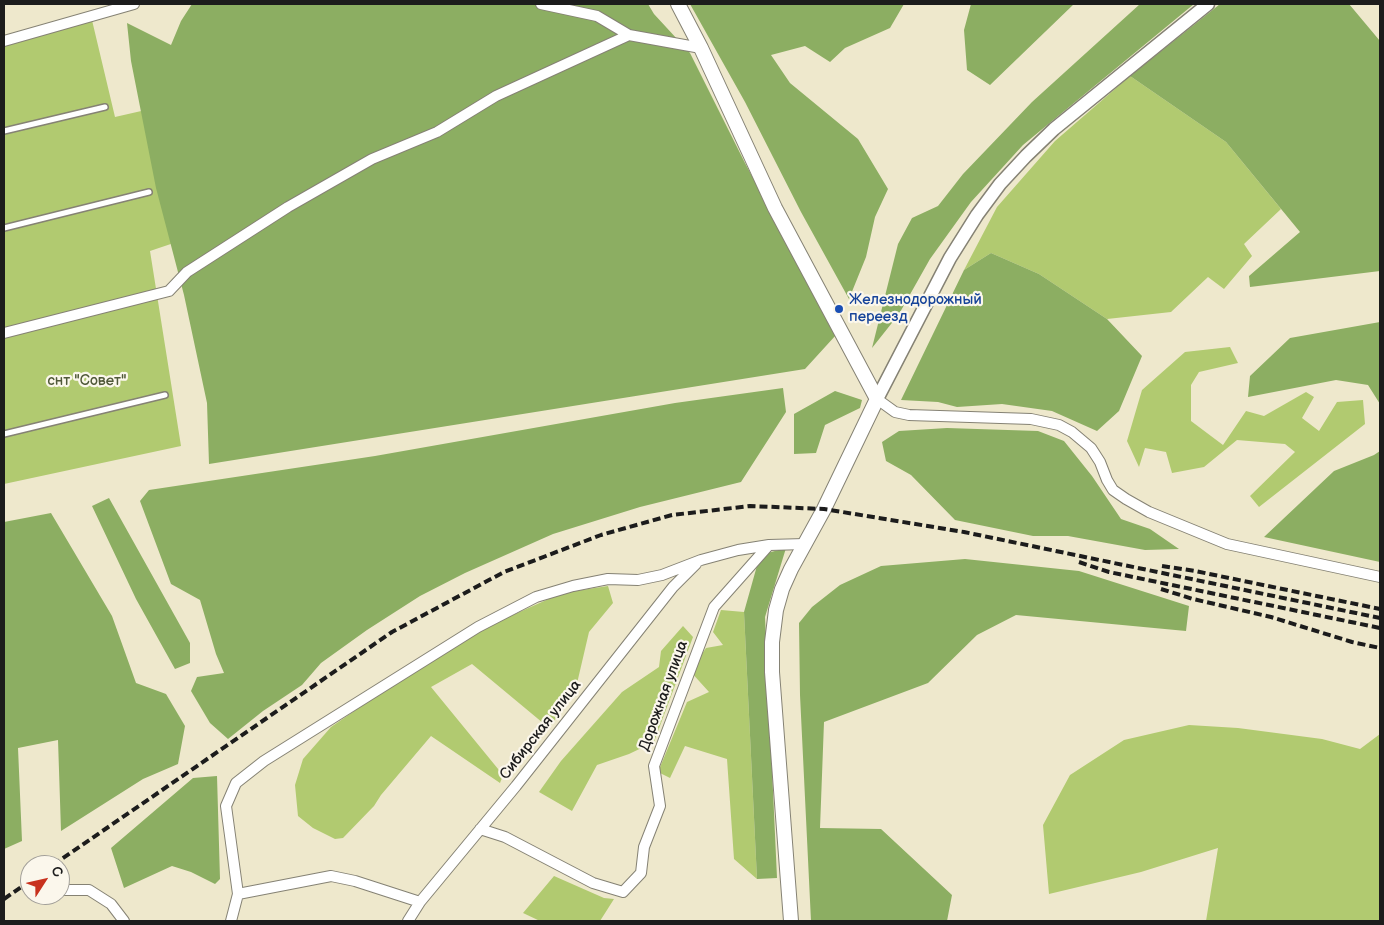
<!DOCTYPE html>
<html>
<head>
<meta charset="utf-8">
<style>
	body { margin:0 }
	#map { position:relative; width:1384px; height:925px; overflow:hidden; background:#eee8cc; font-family:"Balsamiq Sans",sans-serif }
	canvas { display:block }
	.frame { position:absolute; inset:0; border:5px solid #1c1c1c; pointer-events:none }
	.north { position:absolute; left:20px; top:855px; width:50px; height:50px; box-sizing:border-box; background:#fbf7ec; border:1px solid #a29f99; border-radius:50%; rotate:55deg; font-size:14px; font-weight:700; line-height:20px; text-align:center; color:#1c1c1c }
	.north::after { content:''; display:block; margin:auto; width:18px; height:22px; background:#c8321e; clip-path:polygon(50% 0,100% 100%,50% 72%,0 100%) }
</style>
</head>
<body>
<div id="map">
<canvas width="1384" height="925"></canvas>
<div class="frame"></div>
<div class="north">С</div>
</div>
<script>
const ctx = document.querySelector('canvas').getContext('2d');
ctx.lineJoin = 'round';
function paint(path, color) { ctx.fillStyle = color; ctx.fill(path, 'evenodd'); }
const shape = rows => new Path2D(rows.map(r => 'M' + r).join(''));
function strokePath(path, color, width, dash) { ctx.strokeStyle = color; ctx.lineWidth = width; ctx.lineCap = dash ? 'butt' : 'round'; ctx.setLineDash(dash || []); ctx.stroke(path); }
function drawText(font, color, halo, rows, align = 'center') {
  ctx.font = font + ' "Balsamiq Sans",sans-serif'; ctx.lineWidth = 4.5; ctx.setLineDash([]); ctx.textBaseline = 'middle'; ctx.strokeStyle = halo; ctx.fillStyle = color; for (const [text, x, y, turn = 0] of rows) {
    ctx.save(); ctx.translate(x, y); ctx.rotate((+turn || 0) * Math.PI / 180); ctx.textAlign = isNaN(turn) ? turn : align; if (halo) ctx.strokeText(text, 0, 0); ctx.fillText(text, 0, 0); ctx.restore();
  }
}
paint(shape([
	[91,16,115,117,207,96,245,219,150,251,181,446,4,484,4,35],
	[1130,76,1226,142,1281,209,1244,244,1252,256,1224,289,1208,277,1171,312,1107,319,1039,274,991,253,964,270,997,207,1055,141],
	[1230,347,1238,363,1199,372,1191,385,1191,421,1223,445,1246,411,1264,416,1306,392,1314,397,1302,418,1319,431,1337,402,1363,400,1365,424,1259,507,1250,496,1295,452,1285,444,1237,440,1204,467,1172,473,1166,452,1145,448,1139,467,1127,441,1142,390,1185,352],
	[608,586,613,603,589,632,575,692,549,728,472,664,431,687,503,775,500,783,431,736,381,795,374,806,343,838,335,839,313,828,298,816,295,785,303,759,331,727,388,688,495,623,562,593],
	[721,610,744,612,757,879,734,859,727,759,685,746,670,778,658,772,687,702,709,692,690,671,706,648,723,645,713,632],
	[683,626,693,637,654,742,629,754,597,765,572,811,539,792,561,761,622,692,659,667,661,651],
	[1189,725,1238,728,1322,739,1360,749,1380,734,1380,921,1206,921,1218,848,1141,872,1049,894,1043,825,1070,775,1124,740],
	[554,876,604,898,614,899,600,921,540,921,523,913]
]), '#b1ca70');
paint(shape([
	[192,4,648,4,654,14,690,53,745,163,836,335,805,369,209,464,207,403,184,295,156,188,131,61,127,23,171,45,181,21],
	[690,4,904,4,890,28,845,48,830,62,805,46,771,55,790,83,858,139,888,189,875,217,866,257,849,299,801,212,745,102],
	[971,4,1074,4,990,85,967,70,964,30],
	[1140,4,1194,4,1023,145,971,202,930,259,899,314,872,348,898,244,912,218,938,206,963,174,1032,102],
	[1220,4,1349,4,1380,41,1380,271,1250,287,1249,276,1300,232,1226,142,1130,76],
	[991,253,1039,274,1107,319,1142,356,1119,411,1097,431,1052,411,1002,404,957,407,938,402,901,400,964,270],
	[1380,322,1380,404,1368,385,1336,380,1248,397,1250,376,1290,338],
	[783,388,786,412,741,482,640,507,553,534,465,573,420,596,367,630,321,663,302,685,263,711,228,739,210,723,191,691,197,677,224,673,216,654,200,600,171,584,140,501,149,490,375,456,675,403],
	[835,391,862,400,860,408,825,425,816,453,794,454,794,414],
	[947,428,1038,431,1064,441,1092,476,1121,519,1150,529,1179,549,1145,550,1068,536,1033,536,955,520,911,475,886,461,882,442,899,431],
	[1380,451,1380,562,1264,537,1334,471,1374,455],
	[109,498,190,643,190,663,175,669,136,599,92,506],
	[51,513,112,616,136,683,166,694,185,726,178,764,143,779,61,831,58,740,18,748,22,841,4,849,4,522],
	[786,548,765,617,777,878,757,879,744,612,760,555],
	[965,559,1079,571,1189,606,1186,631,1016,615,977,635,928,683,824,722,820,828,881,829,952,895,947,921,811,921,800,695,799,623,812,607,840,585,881,566],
	[217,776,220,879,215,884,191,872,172,866,124,888,111,848,193,778]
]), '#8cae62');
const service = shape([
	[4,131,105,107],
	[4,228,149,192],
	[4,434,165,395]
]);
const minor = shape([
	[541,4,597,16,629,35,701,48],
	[4,41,134,4],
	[4,333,169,291,187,272,288,207,372,159,437,132,496,96,629,35],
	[877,399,895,412,909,415,1031,419,1059,425,1072,432,1091,448,1100,462,1107,480,1113,490,1126,499,1149,512,1227,544,1380,577],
	[480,829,505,837,593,883,623,892,641,873,644,847,660,806,654,766,714,607,769,545],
	[61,890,89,890,111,904,124,921],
	[238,894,331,876,355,881,420,902],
	[231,921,238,894,226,806,236,783,264,761,478,627,536,597,573,586,608,579,638,580,662,575,701,560,738,550,769,545,805,544],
	[408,921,420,902,516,786,673,587,696,564]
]);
const tertiary = shape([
	[877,399,950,258,977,215,1000,184,1026,156,1054,129,1208,4]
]);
const secondary = shape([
	[678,4,701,48,775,208,877,399,824,509,791,569,782,589,776,610,772,642,772,672,791,921]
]);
strokePath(service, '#858274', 8);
strokePath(minor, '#858274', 12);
strokePath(tertiary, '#858274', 15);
strokePath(secondary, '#858274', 16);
strokePath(service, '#fff', 5);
strokePath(minor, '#fff', 10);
strokePath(tertiary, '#fff', 12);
strokePath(secondary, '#fff', 14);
strokePath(shape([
	[1079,562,1109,572,1380,628],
	[1162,566,1195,571,1380,609],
	[1161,589,1193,599,1271,617,1352,642,1380,648],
	[53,865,392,632,504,572,601,535,672,515,750,506,824,509,964,532,1380,618],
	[4,899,30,881]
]), '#1c1c1c', 4, [8, 4]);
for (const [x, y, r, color] of [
	[839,309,5,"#1a4fb4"]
]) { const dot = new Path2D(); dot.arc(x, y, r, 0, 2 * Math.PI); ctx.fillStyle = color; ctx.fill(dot); strokePath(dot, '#fbf7ec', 2); }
drawText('15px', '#164399', '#fbf7ec', [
	["Железнодорожный",849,300],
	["переезд",849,317]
], 'left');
drawText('15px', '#505939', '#fbf7ec', [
	["снт \"Совет\"",87,381]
]);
drawText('15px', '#1c1c1c', '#fbf7ec', [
	["Дорожная улица",664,696,-70],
	["Сибирская улица",541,730,-52]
]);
</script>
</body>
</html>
